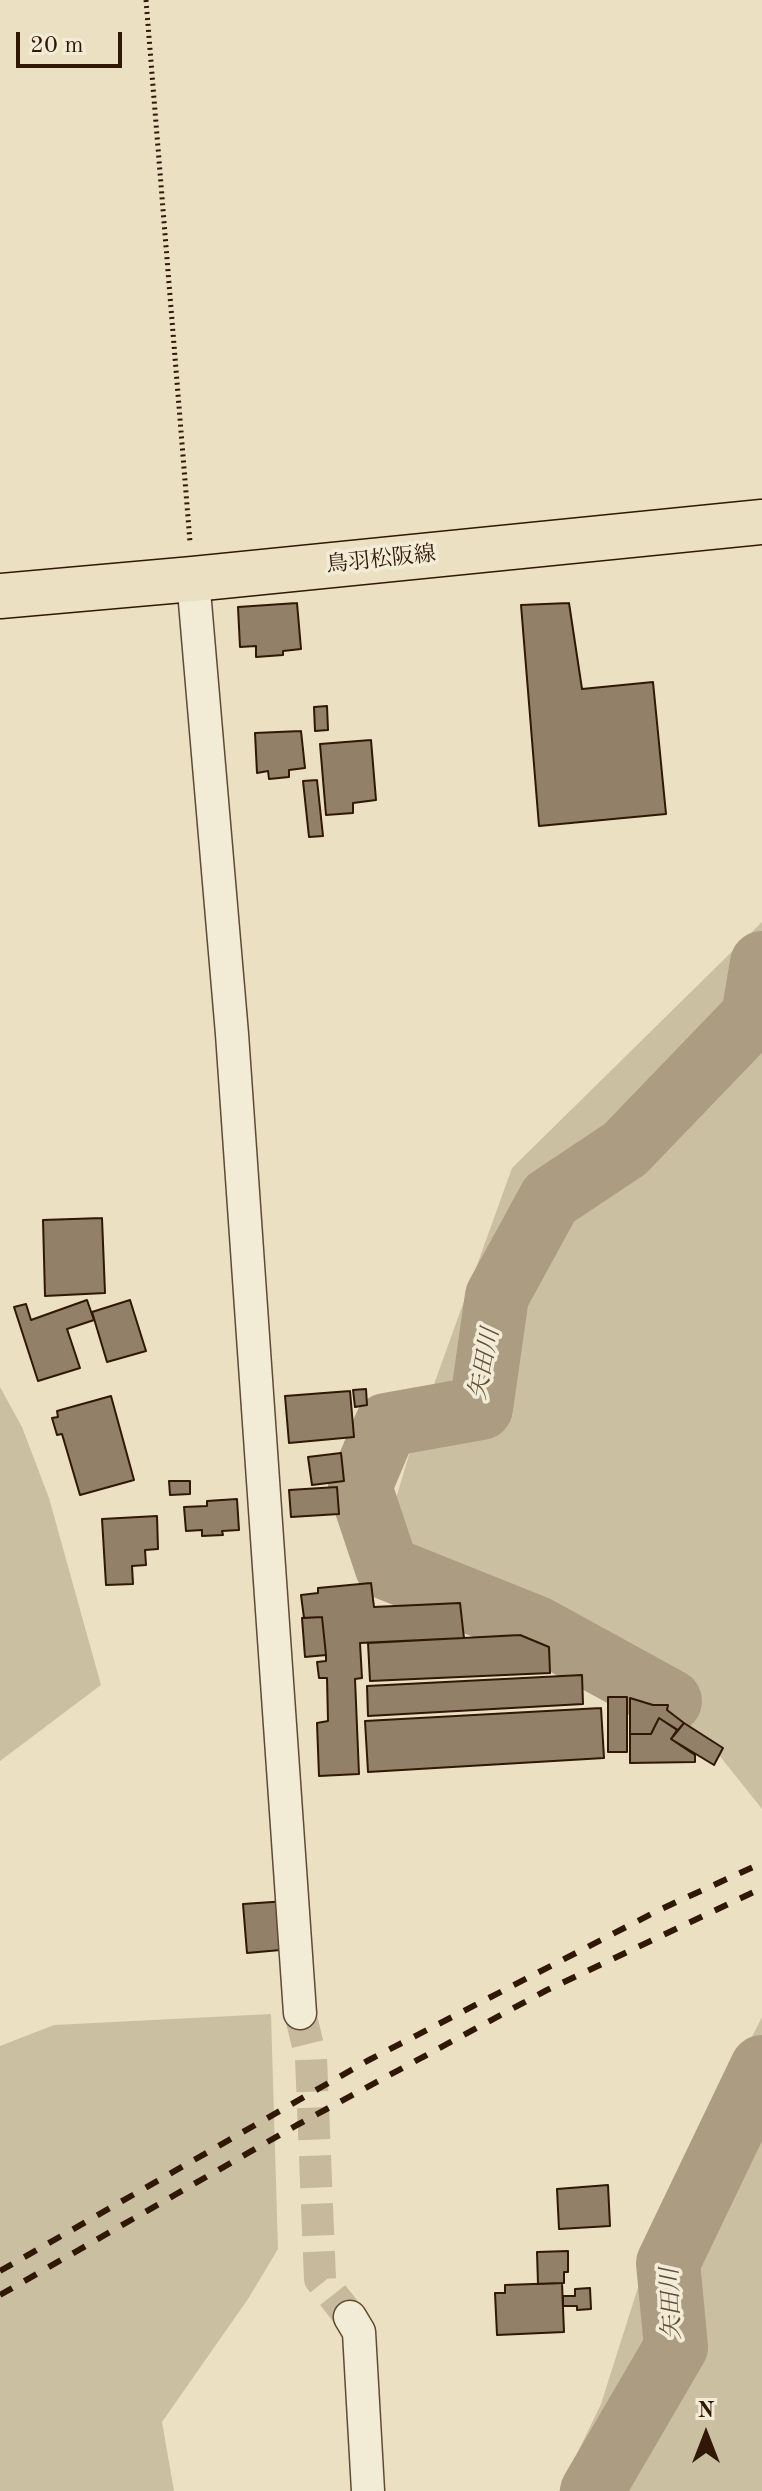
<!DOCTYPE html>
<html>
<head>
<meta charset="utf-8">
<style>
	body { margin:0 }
	#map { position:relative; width:762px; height:2491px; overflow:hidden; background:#ebe1c2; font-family:"Old Standard TT",serif }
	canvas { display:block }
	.north { position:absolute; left:666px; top:2395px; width:80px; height:80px; -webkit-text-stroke:6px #f2ecd7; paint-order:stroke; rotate:0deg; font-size:22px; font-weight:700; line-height:32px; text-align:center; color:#311706 }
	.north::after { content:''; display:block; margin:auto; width:28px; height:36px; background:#311706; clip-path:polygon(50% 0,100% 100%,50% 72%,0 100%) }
	.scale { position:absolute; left:16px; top:32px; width:106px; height:36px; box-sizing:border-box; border:4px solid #311706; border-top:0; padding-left:10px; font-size:24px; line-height:28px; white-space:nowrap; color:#311706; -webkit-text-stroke:6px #f2ecd7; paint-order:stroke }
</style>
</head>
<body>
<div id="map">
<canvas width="762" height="2491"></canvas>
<div class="north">N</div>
<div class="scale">20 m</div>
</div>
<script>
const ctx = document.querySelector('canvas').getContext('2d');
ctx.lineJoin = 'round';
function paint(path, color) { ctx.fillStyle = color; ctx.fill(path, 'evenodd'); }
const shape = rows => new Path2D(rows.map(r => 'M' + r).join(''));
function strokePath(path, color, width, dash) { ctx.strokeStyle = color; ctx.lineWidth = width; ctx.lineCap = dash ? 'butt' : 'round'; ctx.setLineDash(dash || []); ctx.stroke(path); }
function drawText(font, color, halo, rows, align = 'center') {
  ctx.font = font + ' "Old Standard TT","Noto Serif JP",serif'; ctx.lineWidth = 7; ctx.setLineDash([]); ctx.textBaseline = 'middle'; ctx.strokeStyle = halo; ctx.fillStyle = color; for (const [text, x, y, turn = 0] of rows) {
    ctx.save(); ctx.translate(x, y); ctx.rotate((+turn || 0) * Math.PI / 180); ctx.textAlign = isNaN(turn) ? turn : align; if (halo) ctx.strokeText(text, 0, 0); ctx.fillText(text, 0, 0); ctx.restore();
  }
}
paint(shape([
	[762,922,762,1809,707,1740,382,1545,411,1448,512,1168],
	[0,1387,22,1427,49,1498,101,1685,0,1761],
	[271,2014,278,2249,248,2299,162,2422,174,2491,0,2491,0,2046,54,2025],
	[762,2017,762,2491,559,2491,601,2404,660,2218]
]), '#cbbfa2');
strokePath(shape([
	[670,1701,537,1628,387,1568,360,1487,386,1425,481,1408,497,1296,550,1199,625,1149,753,1016,762,963],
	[592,2491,676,2347,668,2263,762,2067]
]), '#ac9c82', 64);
const building = shape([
	[297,603,301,649,283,651,283,655,256,657,256,646,240,647,238,607,297,603],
	[569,603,582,689,653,682,666,814,539,826,521,605,569,603],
	[327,706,328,730,315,731,314,707,327,706],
	[301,731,305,768,289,770,289,777,269,779,268,771,257,773,255,733,301,731],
	[371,740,376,800,353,803,353,813,326,815,320,744,371,740],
	[317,780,323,836,309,837,303,781,317,780],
	[102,1218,105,1293,45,1296,43,1220,102,1218],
	[87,1300,94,1320,67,1329,80,1368,38,1381,14,1307,26,1304,31,1320,87,1300],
	[130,1300,146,1351,107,1362,92,1312,130,1300],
	[366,1389,367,1405,355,1407,353,1390,366,1389],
	[350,1391,354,1437,289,1443,285,1396,350,1391],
	[111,1396,134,1480,80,1495,62,1434,57,1435,52,1418,58,1417,57,1411,111,1396],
	[341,1453,344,1481,312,1485,308,1457,341,1453],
	[169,1481,190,1481,190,1494,170,1495,169,1481],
	[337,1487,339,1514,291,1517,289,1490,337,1487],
	[237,1499,239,1530,222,1531,223,1535,202,1536,202,1530,186,1531,184,1507,207,1506,207,1501,237,1499],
	[157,1516,158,1549,145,1550,146,1565,132,1566,133,1584,106,1585,102,1519,157,1516],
	[371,1583,374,1607,460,1603,464,1638,360,1643,362,1678,355,1679,359,1774,319,1776,317,1723,328,1721,327,1678,319,1678,317,1662,326,1661,326,1655,322,1617,304,1618,301,1595,318,1593,318,1588,371,1583],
	[322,1617,326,1655,305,1657,302,1618,322,1617],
	[520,1635,549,1647,550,1673,370,1681,368,1643,520,1635],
	[582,1675,583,1704,368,1716,367,1686,582,1675],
	[608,1697,627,1697,627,1752,608,1752,608,1697],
	[630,1698,653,1705,668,1705,667,1710,684,1723,678,1730,659,1718,651,1734,630,1734,630,1698],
	[601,1708,604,1758,368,1772,365,1721,601,1708],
	[659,1718,677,1730,671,1739,695,1755,695,1762,630,1763,630,1734,651,1734,659,1718],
	[684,1723,723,1748,714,1765,671,1739,684,1723],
	[287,1901,292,1949,247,1953,243,1904,287,1901],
	[608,2185,610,2226,559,2229,557,2189,608,2185],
	[568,2251,568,2272,564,2272,564,2283,538,2284,537,2252,568,2251],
	[562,2283,564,2332,497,2335,495,2293,505,2293,505,2285,562,2283],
	[590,2288,591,2309,577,2310,577,2306,563,2306,563,2296,575,2296,575,2289,590,2288]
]);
paint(building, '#928068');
strokePath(building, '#311706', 2);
strokePath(shape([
	[300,2013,311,2058,320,2279,350,2317]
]), '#c6b99c', 32, [32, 16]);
const street = shape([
	[193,579,232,1034,300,2013],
	[350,2317,359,2332,368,2491]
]);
const primary = shape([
	[0,596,193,579,762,522]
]);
strokePath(street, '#604a35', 35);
strokePath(primary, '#311706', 47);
strokePath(shape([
	[146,0,190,542]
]), '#311706', 5, [2, 4]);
strokePath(street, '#f2ecd7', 32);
strokePath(primary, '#ebe1c2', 44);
strokePath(shape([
	[0,2271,367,2061,659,1910,762,1863],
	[0,2295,297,2125,547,1990,762,1888]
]), '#311706', 6, [14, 14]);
drawText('22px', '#311706', '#f2ecd7', [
	["鳥羽松阪線",381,560,-6]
]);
drawText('italic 24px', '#624c38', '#f2ecd7', [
	["矢田川",485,1364,-79],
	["矢田川",672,2304,-92]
]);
</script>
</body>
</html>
